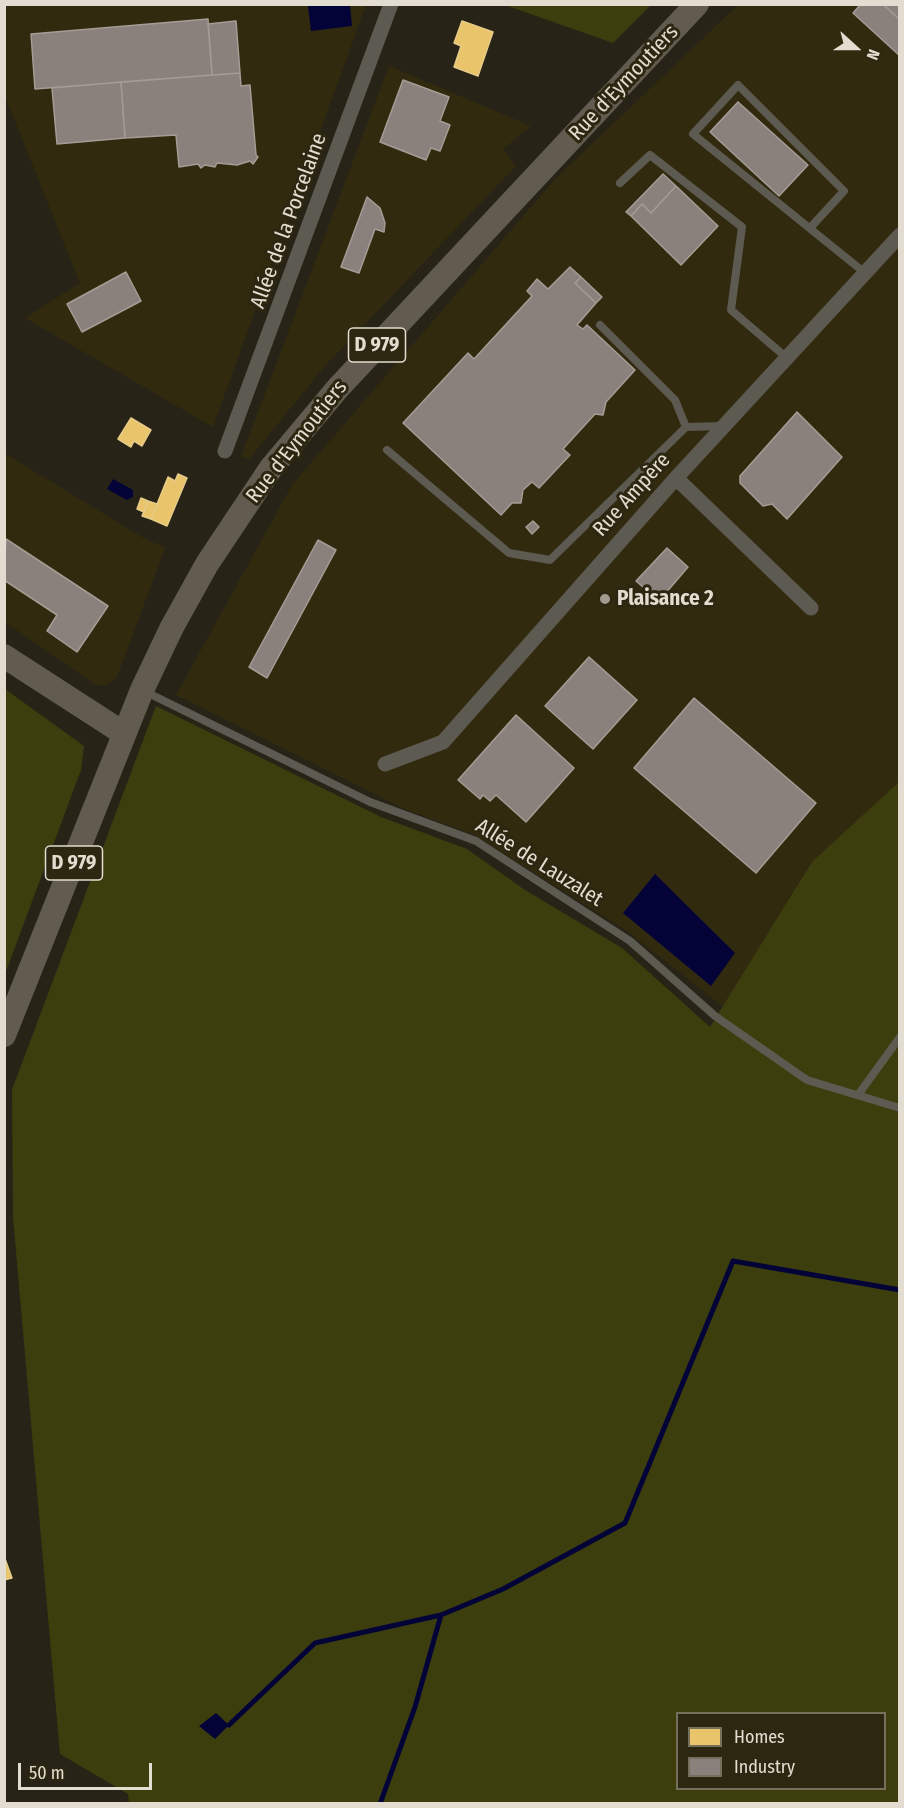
<!DOCTYPE html>
<html>
<head>
<meta charset="utf-8">
<style>
	body { margin:0 }
	#map { position:relative; width:904px; height:1808px; overflow:hidden; background:#272417; font-family:"Fira Sans Condensed",sans-serif }
	canvas { display:block }
	.frame { position:absolute; inset:0; border:6px solid #e2ddd0; pointer-events:none }
	.legend { position:absolute; left:676px; top:1712px; width:210px; height:78px; box-sizing:border-box; background:#2d2711; border:2px solid #75705d; margin:0; padding:8px 10px; list-style:none; font-size:18px; color:#e2ddd0 }
	.legend li { display:flex; align-items:center; gap:12px; height:30px }
	.legend b { width:30px; border:2px solid #75705d }
	.north { position:absolute; left:826px; top:18px; width:60px; height:60px; -webkit-text-stroke:4px #2d2711; paint-order:stroke; rotate:111deg; font-size:16px; font-weight:700; line-height:24px; text-align:center; color:#e2ddd0 }
	.north::after { content:''; display:block; margin:auto; width:21px; height:27px; background:#e2ddd0; clip-path:polygon(50% 0,100% 100%,50% 72%,0 100%) }
	.scale { position:absolute; left:18px; top:1763px; width:134px; height:27px; box-sizing:border-box; border:3px solid #e2ddd0; border-top:0; padding-left:8px; font-size:18px; line-height:21px; white-space:nowrap; color:#e2ddd0; -webkit-text-stroke:4px #2d2711; paint-order:stroke }
</style>
</head>
<body>
<div id="map">
<canvas width="904" height="1808"></canvas>
<div class="frame"></div>
<ul class="legend">
<li><b style="height:16px;background:#e9c46a"></b>Homes</li>
<li><b style="height:16px;background:#8a817c"></b>Industry</li>
</ul>
<div class="north">N</div>
<div class="scale">50 m</div>
</div>
<script>
const ctx = document.querySelector('canvas').getContext('2d');
ctx.lineJoin = 'round';
function paint(path, color) { ctx.fillStyle = color; ctx.fill(path, 'evenodd'); }
const shape = rows => new Path2D(rows.map(r => 'M' + r).join(''));
function strokePath(path, color, width, dash) { ctx.strokeStyle = color; ctx.lineWidth = width; ctx.lineCap = dash ? 'butt' : 'round'; ctx.setLineDash(dash || []); ctx.stroke(path); }
function drawText(font, color, halo, rows, align = 'center') {
  ctx.font = font + ' "Fira Sans Condensed",sans-serif'; ctx.lineWidth = 6; ctx.setLineDash([]); ctx.textBaseline = 'middle'; ctx.strokeStyle = halo; ctx.fillStyle = color; for (const [text, x, y, turn = 0] of rows) {
    ctx.save(); ctx.translate(x, y); ctx.rotate((+turn || 0) * Math.PI / 180); ctx.textAlign = isNaN(turn) ? turn : align; if (halo) ctx.strokeText(text, 0, 0); ctx.fillText(text, 0, 0); ctx.restore();
  }
}
paint(shape([
	[5,5,366,5,213,427,25,318,80,283,5,96],
	[738,5,899,5,899,788,731,1013,627,931,473,834,407,810,176,695,292,485,555,179],
	[389,66,531,126,503,149,516,166,325,366,249,459,241,457],
	[4,453,142,537,165,548,117,677,107,685,96,685,5,622]
]), '#322a0f');
paint(shape([
	[505,5,651,4,651,5,613,43],
	[5,689,84,746,81,770,5,974],
	[156,706,381,817,467,849,525,890,622,948,710,1027,812,862,899,782,899,1803,129,1803,128,1794,60,1754,13,1217,12,1090],
	[678,1714,884,1714,884,1788,678,1788]
]), '#3d3e0d');
paint(shape([
	[321,5,350,5,352,26,311,31,308,6],
	[113,479,133,490,133,497,127,500,107,489],
	[655,874,735,953,711,986,623,913],
	[216,1713,229,1725,215,1739,199,1726]
]), '#040338');
const homes = shape([
	[462,21,493,32,478,76,454,67,461,46,454,43,462,21],
	[131,418,151,430,142,446,134,441,131,447,118,439,131,418],
	[178,474,187,478,167,526,151,519,168,477,175,481,178,474],
	[141,498,148,501,144,512,137,509,141,498],
	[148,501,157,504,151,519,142,516,148,501],
	[4,1556,12,1578,4,1580,4,1556]
]);
paint(homes, '#e9c46a');
strokePath(homes, '#e7cc89', 1.5);
const industry = shape([
	[861,4,883,4,900,20,900,56,853,13,861,4],
	[883,4,900,4,900,20,883,4],
	[208,19,212,75,35,89,31,34,208,19],
	[236,21,240,73,212,75,208,24,236,21],
	[240,73,241,86,250,85,256,155,258,157,253,164,250,161,237,165,217,163,215,167,205,165,201,168,198,164,179,167,176,135,125,138,121,82,240,73],
	[403,80,449,97,440,121,450,125,440,151,431,148,426,160,380,142,403,80],
	[121,82,125,138,57,144,52,88,121,82],
	[738,102,808,165,779,196,710,132,738,102],
	[663,174,676,186,651,213,642,204,631,216,626,212,663,174],
	[676,186,718,226,681,265,631,216,642,204,651,213,676,186],
	[367,197,380,208,385,223,384,232,375,229,359,273,341,267,367,197],
	[570,267,581,277,575,283,596,303,577,325,583,329,587,325,635,370,606,402,603,415,595,414,563,449,570,455,539,488,532,482,523,490,521,503,512,503,501,515,403,423,468,353,474,359,532,296,527,291,537,279,548,289,570,267],
	[126,272,141,301,82,332,67,304,126,272],
	[581,277,602,297,596,303,575,283,581,277],
	[797,412,842,457,787,519,772,504,763,506,740,483,740,476,797,412],
	[533,521,539,527,532,534,526,527,533,521],
	[6,539,108,606,77,652,47,631,57,615,4,580,6,539],
	[318,540,336,550,267,678,249,667,318,540],
	[667,548,688,567,659,601,636,581,667,548],
	[589,657,637,700,593,749,545,706,589,657],
	[694,698,816,803,756,873,634,768,694,698],
	[516,715,574,768,526,822,496,795,490,801,483,795,480,799,458,780,516,715]
]);
paint(industry, '#8a817c');
strokePath(industry, '#a49d95', 1.5);
strokePath(shape([
	[229,1725,315,1643,441,1615],
	[380,1804,415,1707,441,1615,503,1589,625,1523,733,1261,900,1290]
]), '#040338', 5);
strokePath(shape([
	[620,183,650,155,742,227,731,310,787,358],
	[810,228,844,191,738,85,693,134,865,273],
	[686,427,723,426],
	[387,450,509,553,550,560,686,427,675,400,600,325],
	[146,692,370,802,476,841,630,941,715,1016,807,1080,900,1108],
	[858,1095,900,1037]
]), '#5d5a51', 8);
strokePath(shape([
	[225,451,391,4],
	[676,478,811,608],
	[385,764,443,742,676,478,900,235]
]), '#5d5a51', 15);
strokePath(shape([
	[4,656,123,733],
	[4,1035,142,690,172,627,207,564,271,468,338,388,697,4]
]), '#615c4f', 24);
for (const [x, y, r, color] of [
	[605,599,6,"#a19c8f"]
]) { const dot = new Path2D(); dot.arc(x, y, r, 0, 2 * Math.PI); ctx.fillStyle = color; ctx.fill(dot); strokePath(dot, '#2d2711', 2); }
for (const [x, y, w] of [
	[377,345,57],
	[74,863,57]
]) { const box = new Path2D(); box.roundRect(x - w / 2, y - 17, w, 34, 4.5); ctx.fillStyle = '#2d2711'; ctx.fill(box); strokePath(box, '#e2ddd0', 1.5); }
drawText('bold 20px', '#e2ddd0', null, [
	["D 979",377,345],
	["D 979",74,863]
]);
drawText('21px', '#e2ddd0', '#2d2711', [
	["Rue d'Eymoutiers",624,83,-47],
	["Allée de la Porcelaine",289,221,-70],
	["Rue d'Eymoutiers",297,442,-52],
	["Rue Ampère",632,495,-48],
	["Allée de Lauzalet",539,863,32]
]);
drawText('bold 21px', '#e2ddd0', '#2d2711', [
	["Plaisance 2",617,599]
], 'left');
</script>
</body>
</html>
